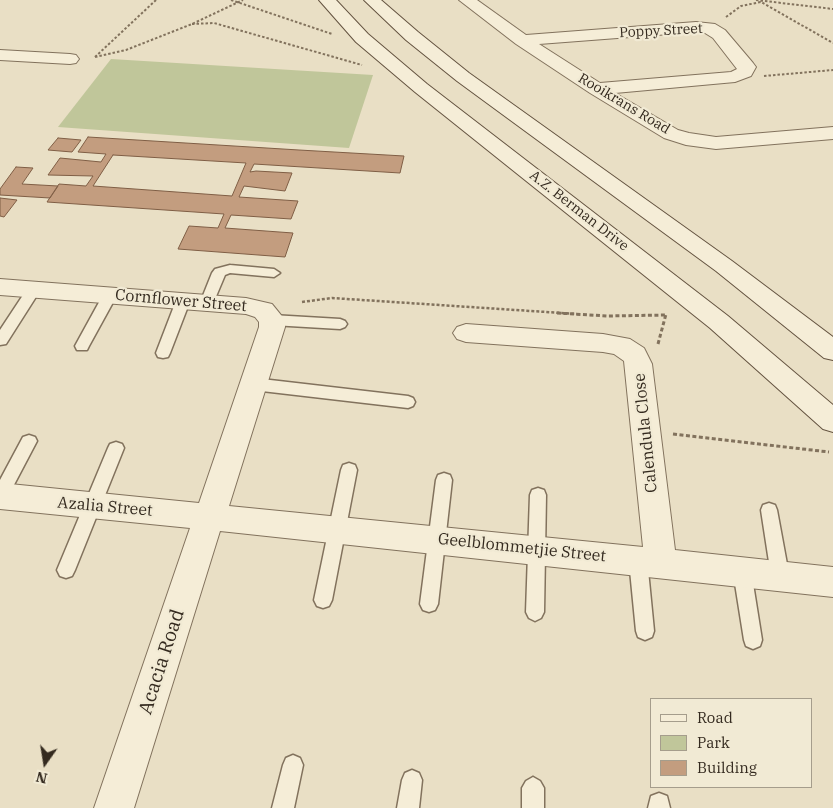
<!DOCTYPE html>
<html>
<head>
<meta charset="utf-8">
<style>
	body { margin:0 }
	#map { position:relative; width:833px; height:808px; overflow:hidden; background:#e9dfc5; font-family:"IBM Plex Serif",serif }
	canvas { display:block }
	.legend { position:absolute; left:650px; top:698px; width:162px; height:90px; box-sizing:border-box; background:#f1ead4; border:1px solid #a59d8c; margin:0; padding:6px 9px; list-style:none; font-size:15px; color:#342a1f }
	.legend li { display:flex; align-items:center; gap:10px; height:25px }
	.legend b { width:25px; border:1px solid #a59d8c }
	.north { position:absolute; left:20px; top:738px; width:50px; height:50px; -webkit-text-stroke:4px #f1ead4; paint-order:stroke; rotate:193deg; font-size:14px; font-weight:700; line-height:20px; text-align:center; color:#342a1f }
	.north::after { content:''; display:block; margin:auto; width:18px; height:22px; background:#342a1f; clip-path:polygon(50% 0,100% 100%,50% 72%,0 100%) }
</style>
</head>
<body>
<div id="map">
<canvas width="833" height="808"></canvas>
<ul class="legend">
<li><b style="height:6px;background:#f5edd7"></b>Road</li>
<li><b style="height:14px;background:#c0c69a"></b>Park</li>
<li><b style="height:14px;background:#c39d7f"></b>Building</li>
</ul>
<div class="north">N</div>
</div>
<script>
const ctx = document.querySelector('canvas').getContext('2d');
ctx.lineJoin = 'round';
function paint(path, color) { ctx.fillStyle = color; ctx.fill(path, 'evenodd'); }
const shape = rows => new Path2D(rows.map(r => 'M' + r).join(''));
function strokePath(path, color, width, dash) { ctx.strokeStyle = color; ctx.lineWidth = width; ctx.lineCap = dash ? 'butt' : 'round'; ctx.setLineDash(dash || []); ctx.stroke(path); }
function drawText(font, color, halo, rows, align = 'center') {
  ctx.font = font + ' "IBM Plex Serif",serif'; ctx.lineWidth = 4.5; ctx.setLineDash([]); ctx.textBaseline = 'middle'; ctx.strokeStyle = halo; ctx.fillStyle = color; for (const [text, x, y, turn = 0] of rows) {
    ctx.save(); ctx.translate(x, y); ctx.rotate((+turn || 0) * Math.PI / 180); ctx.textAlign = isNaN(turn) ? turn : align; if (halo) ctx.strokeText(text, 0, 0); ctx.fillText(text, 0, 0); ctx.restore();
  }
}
paint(shape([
	[111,59,373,75,349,148,58,127]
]), '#c0c69a');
const building = shape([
	[88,137,299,150,404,156,400,173,254,164,250,172,256,171,292,173,285,191,244,186,239,197,298,201,291,219,231,215,225,228,293,233,285,257,178,249,189,226,218,228,224,214,47,202,59,184,86,186,93,176,48,175,60,158,101,162,106,154,78,152,88,137],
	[113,155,246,163,232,196,93,186,113,155],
	[58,138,81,140,72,152,48,150,58,138],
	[16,167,33,168,22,184,58,186,50,198,0,195,0,189,16,167],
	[0,198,17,200,4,217,0,216,0,198]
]);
paint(building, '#c39d7f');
strokePath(building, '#7f5e45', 1);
const service = shape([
	[230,265,274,269,280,273,274,277,230,273,225,275,212,306,202,306,200,303,212,273,215,269,230,265],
	[34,285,39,286,41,289,6,344,0,345,0,330,29,286,34,285],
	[110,291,115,292,117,295,89,346,87,350,77,350,75,346,103,295,105,292,110,291],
	[183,296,188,298,190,301,170,353,168,357,163,358,158,357,156,353,176,301,178,298,183,296],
	[272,315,340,319,345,321,347,324,345,327,340,329,272,325,267,323,265,320,267,317,272,315],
	[253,378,408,396,413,398,415,402,413,406,408,408,253,390,248,388,246,384,248,380,253,378],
	[29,435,35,437,37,441,6,500,0,502,0,480,23,437,29,435],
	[116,442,122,444,124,448,75,570,72,576,66,578,60,576,57,570,108,448,110,444,116,442],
	[349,463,355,465,357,470,332,600,329,606,323,608,317,606,314,600,341,470,343,465,349,463],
	[444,473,450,475,452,480,438,604,435,610,429,612,423,610,420,604,436,480,438,475,444,473],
	[538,488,544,490,546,495,544,612,541,618,535,621,529,618,526,612,530,495,532,490,538,488],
	[769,503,775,505,777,510,789,575,786,581,780,583,774,581,771,575,761,510,763,505,769,503],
	[638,552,644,554,647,560,654,631,652,637,645,640,638,637,636,631,629,560,632,554,638,552],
	[742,563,748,565,751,571,762,640,760,646,753,649,746,646,744,640,733,571,736,565,742,563],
	[293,755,300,758,303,765,294,808,272,808,283,765,286,758,293,755],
	[412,770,419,773,422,780,419,808,397,808,402,780,405,773,412,770],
	[533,777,540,781,544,788,544,808,522,808,522,788,526,781,533,777],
	[659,793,667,796,670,808,648,808,651,796,659,793]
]);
const minor = shape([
	[459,0,477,0,526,35,696,22,715,24,725,30,753,63,756,67,751,76,735,82,615,93,678,130,689,133,716,137,833,127,833,139,716,149,686,145,664,138,590,93,516,44,459,0],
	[696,32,705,33,713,38,737,69,731,72,600,83,539,44,696,32],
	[0,50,70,54,76,55,79,59,76,63,70,64,0,60,0,50],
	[0,279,246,298,272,304,285,320,285,327,229,506,643,547,624,361,614,354,603,352,466,342,457,339,453,333,457,327,466,324,603,334,630,339,644,348,652,364,675,550,833,567,833,597,220,531,134,808,94,808,190,528,0,509,0,483,199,503,259,327,259,322,255,317,246,314,0,295,0,279]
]);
const secondary = shape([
	[319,0,336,0,368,34,427,84,728,316,833,405,833,432,823,429,710,328,415,92,356,42,319,0],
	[364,0,381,0,418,32,469,73,732,261,833,337,833,360,824,358,716,271,457,81,406,40,364,0]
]);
strokePath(service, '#82725d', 3);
strokePath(minor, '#82725d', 2);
strokePath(secondary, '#645340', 2);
strokePath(shape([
	[231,0,332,34],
	[756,0,833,9],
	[726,17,741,6,761,2,833,43],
	[192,24,214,23,362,65],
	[95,57,126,50,192,24,243,0],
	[95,57,156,0],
	[764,76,833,70]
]), '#82725d', 2, [2.5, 2]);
strokePath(shape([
	[302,302,332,298,577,314]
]), '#82725d', 2.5, [3, 2]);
strokePath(shape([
	[557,313,608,316,666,315],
	[658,344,666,314],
	[673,434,829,452]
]), '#82725d', 3, [4, 2.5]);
paint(service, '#f5edd7');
paint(minor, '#f5edd7');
paint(secondary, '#f5edd7');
drawText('14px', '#342a1f', '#f1ead4', [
	["Poppy Street",661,31,-3],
	["Rooikrans Road",624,104,31],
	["A.Z. Berman Drive",579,211,38]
]);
drawText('16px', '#342a1f', '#f1ead4', [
	["Cornflower Street",181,301,5],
	["Calendula Close",646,433,-96],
	["Azalia Street",105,507,5],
	["Geelblommetjie Street",522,548,6]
]);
drawText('19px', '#342a1f', '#f1ead4', [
	["Acacia Road",162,662,-72]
]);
</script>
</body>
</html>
